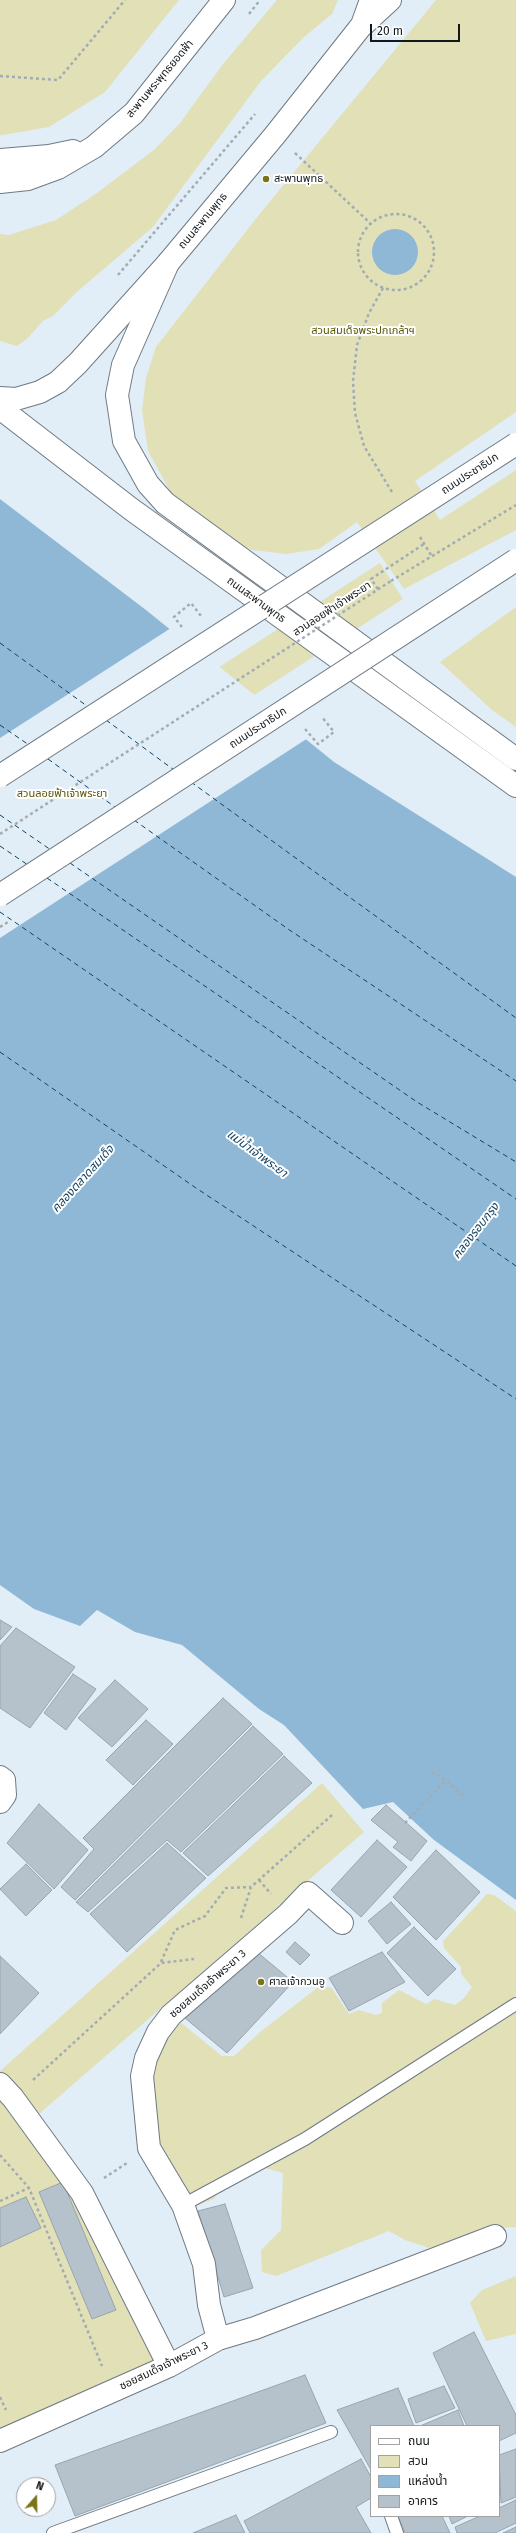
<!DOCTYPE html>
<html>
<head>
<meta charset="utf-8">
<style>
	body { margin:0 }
	#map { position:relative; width:516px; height:2533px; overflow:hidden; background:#e1eef7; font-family:"Fira Sans","Noto Sans Thai",sans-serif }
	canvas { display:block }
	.legend { position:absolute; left:370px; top:2425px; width:130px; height:92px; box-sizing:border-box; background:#fff; border:1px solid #a0a2a3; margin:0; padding:5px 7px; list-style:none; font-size:12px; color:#12171a }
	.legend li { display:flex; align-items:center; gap:8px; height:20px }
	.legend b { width:20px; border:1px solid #a0a2a3 }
	.north { position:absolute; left:16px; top:2477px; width:40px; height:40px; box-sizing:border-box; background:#fff; border:1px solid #a0a2a3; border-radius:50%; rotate:20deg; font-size:11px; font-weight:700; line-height:16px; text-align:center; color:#12171a }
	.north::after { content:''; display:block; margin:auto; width:14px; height:18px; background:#797417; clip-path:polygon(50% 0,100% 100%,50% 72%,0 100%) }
	.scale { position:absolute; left:370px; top:24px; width:90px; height:18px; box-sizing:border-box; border:2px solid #12171a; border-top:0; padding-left:5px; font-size:12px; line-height:14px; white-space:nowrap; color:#12171a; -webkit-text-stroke:3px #fff; paint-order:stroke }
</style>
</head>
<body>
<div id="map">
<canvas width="516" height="2533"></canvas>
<ul class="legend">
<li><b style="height:5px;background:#fff"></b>ถนน</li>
<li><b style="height:11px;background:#e2e0b7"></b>สวน</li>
<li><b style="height:11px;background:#8fb8d6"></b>แหล่งน้ำ</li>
<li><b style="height:11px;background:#b6c2cb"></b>อาคาร</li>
</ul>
<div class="north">N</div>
<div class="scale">20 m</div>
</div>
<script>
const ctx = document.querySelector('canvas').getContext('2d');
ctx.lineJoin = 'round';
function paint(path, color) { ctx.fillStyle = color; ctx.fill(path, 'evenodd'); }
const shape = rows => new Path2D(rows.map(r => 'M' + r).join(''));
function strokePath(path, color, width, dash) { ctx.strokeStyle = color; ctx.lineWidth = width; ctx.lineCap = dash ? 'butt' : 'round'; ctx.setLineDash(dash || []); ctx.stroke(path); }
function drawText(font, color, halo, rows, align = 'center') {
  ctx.font = font + ' "Fira Sans","Noto Sans Thai",sans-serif'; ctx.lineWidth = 4; ctx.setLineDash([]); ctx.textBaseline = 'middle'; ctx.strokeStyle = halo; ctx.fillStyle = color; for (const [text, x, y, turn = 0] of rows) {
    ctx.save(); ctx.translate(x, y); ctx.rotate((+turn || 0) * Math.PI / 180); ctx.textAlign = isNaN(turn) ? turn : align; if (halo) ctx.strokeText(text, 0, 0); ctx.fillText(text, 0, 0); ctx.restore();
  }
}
paint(shape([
	[0,0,179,0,105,92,49,127,3,135,0,135],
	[277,0,338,0,332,14,304,37,261,81,153,227,78,291,53,316,43,321,27,339,17,346,0,341,0,234,9,235,56,220,97,193,155,149,180,123,223,64],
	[436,0,516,0,516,412,415,481,440,520,516,470,516,530,404,589,357,522,319,549,286,554,253,550,226,541,194,516,170,491,148,451,142,410,146,378,156,347,262,211],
	[380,563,403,599,0,859,0,809],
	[516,607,516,727,492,710,440,662],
	[322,1783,364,1832,32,2120,0,2079,0,2071],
	[487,1894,494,1895,516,1911,516,2227,499,2228,458,2243,429,2248,405,2240,389,2231,276,2276,262,2272,261,2250,281,2230,283,2173,255,2165,228,2177,214,2199,196,2206,158,2141,150,2093,160,2040,180,2022,222,2056,234,2056,260,2032,317,1988,331,1987,349,2014,359,2010,376,2015,382,2013,382,2003,399,1990,426,2004,434,1999,455,2005,464,1998,472,1987,461,1974,461,1967,444,1948,443,1941],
	[0,2088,80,2194,164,2364,0,2437],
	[516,2276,516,2334,486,2341,470,2303,482,2290]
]), '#e2e0b7');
paint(shape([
	'372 252a23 23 0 1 1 46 0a23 23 0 1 1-46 0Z',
	[0,499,146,610,334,762,516,877,516,1900,434,1840,393,1802,363,1809,284,1725,259,1709,182,1645,135,1632,97,1610,80,1626,34,1609,0,1585]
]), '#8fb8d6');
paint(shape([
	[171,628,308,738,0,938,0,738]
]), '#e1eef7');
strokePath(shape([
	[0,643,87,706],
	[106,720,174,770],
	[0,725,29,745],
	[48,759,115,807],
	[191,782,516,1018],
	[0,815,51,850],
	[134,820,288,929,516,1081],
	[0,846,28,865],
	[70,863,417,1102,516,1162],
	[47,878,516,1199],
	[0,912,516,1266],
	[0,1052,196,1188,516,1399]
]), '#114361', 1, [5, 4]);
const building = shape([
	[0,1620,12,1627,0,1640,0,1620],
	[16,1628,75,1667,30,1728,0,1708,0,1646,16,1628],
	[73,1674,96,1689,66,1730,44,1713,73,1674],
	[115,1680,148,1709,112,1747,78,1718,115,1680],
	[223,1698,252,1724,75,1900,61,1887,94,1849,83,1838,223,1698],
	[146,1720,173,1744,133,1785,106,1760,146,1720],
	[253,1726,283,1754,181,1852,167,1840,88,1912,76,1902,253,1726],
	[284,1756,312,1783,208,1876,183,1853,284,1756],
	[39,1804,88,1850,54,1889,7,1843,39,1804],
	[386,1805,427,1841,411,1861,393,1847,398,1842,371,1820,386,1805],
	[377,1840,407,1867,361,1917,331,1890,377,1840],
	[167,1843,206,1878,127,1952,90,1914,167,1843],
	[436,1850,480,1892,436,1940,393,1897,436,1850],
	[26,1864,52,1890,26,1916,0,1889,26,1864],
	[391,1902,411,1924,387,1944,368,1921,391,1902],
	[414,1927,456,1969,428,1996,387,1953,414,1927],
	[295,1942,310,1955,300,1965,286,1952,295,1942],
	[257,1952,293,1982,227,2053,185,2018,257,1952],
	[382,1952,405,1982,349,2011,329,1978,382,1952],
	[0,1956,39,1993,0,2034,0,1956],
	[63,2182,116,2310,92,2319,39,2192,63,2182],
	[26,2197,41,2228,0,2247,0,2208,26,2197],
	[225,2204,253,2288,224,2297,198,2211,225,2204],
	[474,2332,516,2415,516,2433,499,2441,499,2426,467,2426,433,2353,474,2332],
	[305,2375,326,2423,75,2516,55,2465,305,2375],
	[444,2386,455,2408,416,2423,408,2399,444,2386],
	[398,2388,414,2426,371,2426,371,2470,337,2410,398,2388],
	[458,2410,464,2426,420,2426,458,2410],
	[516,2449,516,2497,501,2503,499,2455,516,2449],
	[361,2459,371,2477,371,2498,356,2507,371,2533,250,2533,244,2521,361,2459],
	[516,2500,516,2523,495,2533,457,2533,455,2527,480,2516,499,2516,499,2508,516,2500],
	[236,2515,245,2533,193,2533,236,2515],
	[398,2516,442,2516,450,2533,405,2533,398,2516],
	[449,2516,468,2516,452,2524,449,2516],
	[516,2527,516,2533,503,2533,516,2527]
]);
paint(building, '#b6c2cb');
strokePath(building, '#99a5ad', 1);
const service = shape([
	[183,2205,305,2139,516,2004],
	[391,2516,397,2533],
	[53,2533,331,2432]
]);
const minor = shape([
	[0,1777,4,1780,5,1795,0,1802],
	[0,2084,13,2098,82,2193,169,2366],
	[218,2339,255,2328,495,2236],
	[0,2441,169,2366,218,2339,209,2305,204,2264,183,2205,149,2148,142,2076,146,2058,158,2032,171,2015,288,1914,308,1893,342,1923]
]);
const tertiary = shape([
	[363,25,390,0],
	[0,398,16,399,40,392,58,382,78,363,168,263,275,135,362,25,371,0],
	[0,408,131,509,516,786]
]);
const secondary = shape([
	[0,160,49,156,73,151],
	[0,182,28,179,58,168,94,147,134,113,224,0]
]);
const primary = shape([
	[168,263,123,365,117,395,124,441,148,484,165,503,516,759]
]);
strokePath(service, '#6f7a83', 14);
strokePath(minor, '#6f7a83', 24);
strokePath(tertiary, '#6f7a83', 24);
strokePath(secondary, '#6f7a83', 24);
strokePath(primary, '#6f7a83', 24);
strokePath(shape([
	[249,14,260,0],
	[0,76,58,80,125,0],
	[295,153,370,223],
	'358 252a38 38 0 1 1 76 0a38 38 0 1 1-76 0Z',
	[118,275,255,114],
	[383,288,369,313,357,345,353,381,355,413,364,446,392,492],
	[420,537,431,555],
	[391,581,516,505],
	[378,589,371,579,424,544],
	[182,627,174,617,191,603,201,616],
	[305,729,318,744,334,732,322,717],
	[432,1772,446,1780,463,1796],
	[405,1823,446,1780],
	[259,1880,271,1894],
	[241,1918,251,1887,332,1815],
	[161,1962,175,1930,205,1916,226,1888,251,1887],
	[33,2080,161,1963,194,1959],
	[0,2155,29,2188,102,2366],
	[104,2178,127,2163],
	[0,2201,29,2188],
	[0,2397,6,2410]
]), '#a2acb3', 2.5, [3, 3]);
strokePath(service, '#fff', 12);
strokePath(minor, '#fff', 22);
strokePath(tertiary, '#fff', 22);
strokePath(secondary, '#fff', 22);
strokePath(primary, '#fff', 22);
const primaryBridge = shape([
	[0,776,516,444],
	[0,895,516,560]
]);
strokePath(primaryBridge, '#6f7a83', 24, []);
strokePath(shape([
	[0,834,391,581],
	[0,927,8,922]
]), '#a2acb3', 2.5, [3, 3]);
strokePath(primaryBridge, '#fff', 22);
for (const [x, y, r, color] of [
	[266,179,4,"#797417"],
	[261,1982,4,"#797417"]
]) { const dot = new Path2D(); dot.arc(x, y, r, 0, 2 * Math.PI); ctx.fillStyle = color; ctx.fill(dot); strokePath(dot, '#fff', 1.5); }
drawText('11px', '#12171a', '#fff', [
	["สะพานพระพุทธยอดฟ้า",160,79,-50],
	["ถนนสะพานพุทธ",203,221,-50],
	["ถนนประชาธิปก",470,474,-33],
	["ถนนสะพานพุทธ",256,600,36],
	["สวนลอยฟ้าเจ้าพระยา",332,609,-33],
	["ถนนประชาธิปก",258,728,-33],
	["ซอยสมเด็จเจ้าพระยา 3",208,1984,-41],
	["ซอยสมเด็จเจ้าพระยา 3",164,2366,-26]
]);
drawText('11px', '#12171a', '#fff', [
	["สะพานพุทธ",274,179],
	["ศาลเจ้ากวนอู",269,1982]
], 'left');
drawText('11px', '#5a5605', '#fff', [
	["สวนสมเด็จพระปกเกล้าฯ",363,331],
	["สวนลอยฟ้าเจ้าพระยา",62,794]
]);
drawText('italic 12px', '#114361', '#fff', [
	["แม่น้ำเจ้าพระยา",257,1154,36],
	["คลองตลาดสมเด็จ",83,1179,-48],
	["คลองรอบกรุง",476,1231,-52]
]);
</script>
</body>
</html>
